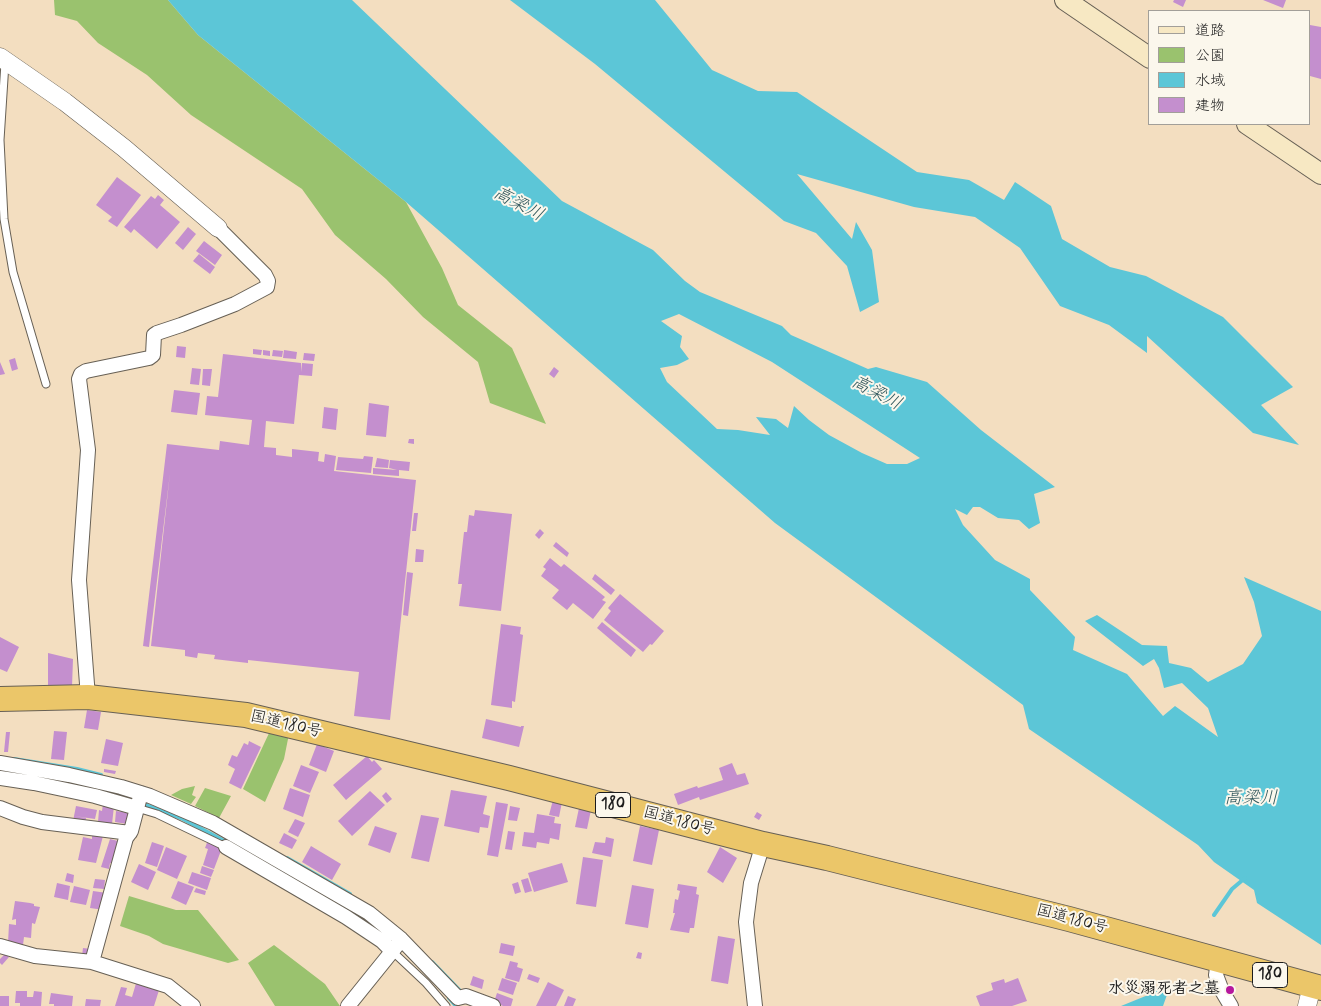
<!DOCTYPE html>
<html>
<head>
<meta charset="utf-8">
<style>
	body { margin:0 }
	#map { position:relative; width:1321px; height:1006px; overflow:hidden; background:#f3dec0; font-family:Mynerve,"Klee One",sans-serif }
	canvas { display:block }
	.legend { position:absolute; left:1148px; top:10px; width:162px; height:115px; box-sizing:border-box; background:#fbf7ec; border:1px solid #a29f99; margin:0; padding:6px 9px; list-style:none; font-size:15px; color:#1c1c1c }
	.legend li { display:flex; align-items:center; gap:10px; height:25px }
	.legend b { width:25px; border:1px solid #a29f99 }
</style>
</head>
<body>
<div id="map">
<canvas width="1321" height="1006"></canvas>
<ul class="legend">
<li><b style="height:6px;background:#f7e8c3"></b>道路</li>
<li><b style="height:14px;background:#9ac26e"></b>公園</li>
<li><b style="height:14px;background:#5cc6d7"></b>水域</li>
<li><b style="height:14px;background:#c48fce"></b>建物</li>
</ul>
</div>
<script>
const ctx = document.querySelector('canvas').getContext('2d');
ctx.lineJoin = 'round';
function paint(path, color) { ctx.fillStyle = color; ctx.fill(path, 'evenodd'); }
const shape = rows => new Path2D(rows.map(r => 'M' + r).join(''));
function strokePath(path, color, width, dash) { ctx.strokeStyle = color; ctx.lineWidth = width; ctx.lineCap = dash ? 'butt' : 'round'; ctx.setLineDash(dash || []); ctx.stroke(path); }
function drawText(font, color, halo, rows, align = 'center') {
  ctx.font = font + ' Mynerve,"Klee One",sans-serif'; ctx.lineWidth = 4; ctx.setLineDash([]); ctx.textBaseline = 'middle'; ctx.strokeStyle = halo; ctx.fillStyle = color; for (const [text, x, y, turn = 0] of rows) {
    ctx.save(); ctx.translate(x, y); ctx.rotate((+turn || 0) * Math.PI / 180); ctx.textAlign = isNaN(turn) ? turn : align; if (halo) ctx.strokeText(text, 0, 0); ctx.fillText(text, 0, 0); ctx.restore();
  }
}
paint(shape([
	[54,0,168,0,198,35,406,202,442,268,458,305,512,348,546,424,490,403,478,362,423,317,386,279,335,235,302,189,191,115,147,75,98,43,77,21,55,15],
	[270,731,289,734,284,759,265,802,243,789],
	[195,786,192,795,196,797,191,804,171,795,182,789],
	[205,788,231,796,219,818,195,806],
	[129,896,176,910,198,910,239,960,228,963,163,944,149,936,120,926],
	[274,945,325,984,340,1006,275,1006,248,963]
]), '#9ac26e');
paint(shape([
	[168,0,352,0,562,201,653,250,685,281,700,292,782,326,791,335,868,369,876,367,927,382,981,430,1055,487,1034,494,1040,523,1029,529,1019,520,998,518,980,507,973,507,967,515,955,509,963,525,995,560,1030,579,1030,590,1075,637,1073,650,1127,674,1163,716,1175,706,1218,737,1208,708,1182,683,1164,688,1159,668,1154,659,1143,666,1085,621,1097,615,1142,645,1167,646,1169,663,1191,668,1208,682,1243,664,1262,636,1254,602,1244,577,1321,611,1321,945,1257,903,1254,890,1214,862,1198,845,1029,729,1023,705,775,523,406,202,198,35],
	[679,314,772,362,920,458,907,464,887,464,862,453,829,435,809,420,794,406,788,428,776,419,756,417,770,435,738,430,717,429,667,382,660,368,677,365,689,359,680,347,682,336,661,321],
	[510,0,655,0,712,70,758,91,797,92,917,172,969,180,1004,200,1015,182,1051,206,1062,239,1110,267,1146,276,1223,317,1293,387,1261,405,1299,445,1253,433,1147,336,1147,353,1109,325,1060,306,1020,248,975,217,914,207,797,174,852,239,856,222,872,250,879,302,860,312,847,266,816,233,784,221,595,64],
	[1159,985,1168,992,1163,1006,1121,1006,1153,993]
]), '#5cc6d7');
strokePath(shape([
	[14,759,77,769,101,775],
	[0,771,27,775,88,787,135,801],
	[141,803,183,819,228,843],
	[287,858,350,894],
	[348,910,360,919],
	[1214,915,1232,889,1245,878],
	[432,962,462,993],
	[449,998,456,1006]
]), '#5cc6d7', 4);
paint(shape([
	[1174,0,1186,0,1183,7,1173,2],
	[1263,0,1286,0,1283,8],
	[1310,25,1321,27,1321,79,1310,76],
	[117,177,141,195,117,227,108,221,112,217,96,205],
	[158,195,164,200,160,205,180,222,157,249,134,229,131,233,124,227,151,196,155,199],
	[188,227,196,234,183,250,175,243],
	[204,241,222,255,215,265,196,251],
	[199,254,215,267,210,274,193,261],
	[177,346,186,347,185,358,176,357],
	[253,349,262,350,261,355,253,354],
	[263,350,270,351,270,356,263,355],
	[273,350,283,351,282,357,272,356],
	[284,350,297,352,296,359,283,358],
	[304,353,315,354,314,361,303,360],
	[223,354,301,363,301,372,302,363,313,364,312,376,299,375,294,424,266,421,264,447,276,448,276,455,292,457,292,449,319,452,318,461,324,462,325,454,336,456,334,471,416,480,390,720,354,716,359,672,248,660,248,663,214,659,215,655,198,653,197,658,185,656,185,650,151,646,170,473,149,647,143,646,167,444,219,450,220,441,249,445,252,420,205,415,207,396,218,397],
	[15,358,18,369,12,371,9,360],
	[0,362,5,374,0,375],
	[554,367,559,371,554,378,549,374],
	[192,368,201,369,199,385,190,384],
	[203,369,212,369,210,386,202,385],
	[174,390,200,393,197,415,171,412],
	[369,403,389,406,386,437,366,435],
	[324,407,338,409,336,430,322,428],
	[409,439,414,439,414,444,408,443],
	[364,456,373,457,371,473,336,470,338,457,363,459],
	[377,458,389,460,388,468,375,467],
	[390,460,410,462,409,471,399,470,399,476,373,474,373,468,397,470,389,468],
	[475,510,512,514,501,611,459,606,462,584,458,584,464,532,467,532,469,515,474,516],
	[414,513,418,513,416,531,412,531],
	[540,529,544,533,539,539,535,535],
	[556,542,569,553,567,557,553,546],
	[416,549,424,550,423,562,415,562],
	[550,558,561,567,564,564,605,597,602,600,606,602,593,619,573,603,567,610,552,598,559,590,541,576,546,569,543,567],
	[407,572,413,573,408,616,403,615],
	[595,574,615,590,611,595,592,579],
	[620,594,664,631,652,645,650,644,643,652,604,620,611,611,608,608],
	[602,622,636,650,631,657,597,628],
	[501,624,521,627,520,634,523,635,515,702,512,701,512,708,491,705],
	[0,637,19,647,7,672,0,669],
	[48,653,73,659,72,687,48,685],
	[87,710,101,712,98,730,84,728],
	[486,719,521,727,521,726,524,726,519,747,482,738],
	[54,731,67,732,64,760,51,759],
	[6,732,10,732,8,752,4,752],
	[106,739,123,743,118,766,101,763],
	[249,741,261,747,241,789,229,783,235,769,228,765,232,755,237,757,244,743,248,745],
	[317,744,334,751,326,772,309,765],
	[367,756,372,762,374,760,382,769,346,800,333,785],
	[732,763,737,775,745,773,749,784,700,800,699,797,678,805,674,794,697,786,698,788,723,780,719,768],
	[301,765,319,772,310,793,293,786],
	[104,769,116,771,115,774,104,772],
	[290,788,310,795,303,817,283,809],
	[451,790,487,796,483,814,490,816,488,828,480,827,479,833,444,826],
	[370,791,385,805,352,836,338,821],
	[386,792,392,799,387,803,382,796],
	[553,800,562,802,559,817,549,815],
	[496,802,508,804,498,857,487,855],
	[103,804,114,806,112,824,98,822,99,810,102,811],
	[76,806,97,810,95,819,74,816],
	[510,806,520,808,517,821,508,820],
	[579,808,591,810,587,829,575,827],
	[116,811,129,813,127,824,115,822],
	[757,812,762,815,759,820,754,817],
	[537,814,555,817,554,823,561,824,559,840,550,838,549,844,537,842,536,848,522,846,524,832,534,833],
	[421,815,439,818,429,862,411,858],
	[74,816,86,818,85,824,73,822],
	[295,819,305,823,298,837,288,832],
	[375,826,397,833,390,853,368,845],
	[640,826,659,830,652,865,633,861],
	[508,831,515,832,512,850,505,849],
	[284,833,297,840,292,849,279,843],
	[92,835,103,836,96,863,78,860,83,837,92,839],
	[606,837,614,839,611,857,592,853,595,842,605,843],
	[110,839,118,841,115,864,110,863,109,869,101,867],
	[208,840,212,842,211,844,222,848,214,869,203,865,208,849,205,848],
	[152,842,164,846,157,867,145,863],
	[311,846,341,864,332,880,302,862],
	[166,847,187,856,177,879,157,870],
	[720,847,737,858,723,883,707,872],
	[583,857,603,860,596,907,576,904],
	[562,863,568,882,534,892,528,873],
	[139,864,156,872,148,890,131,882],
	[202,866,214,870,211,877,200,873],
	[192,872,211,878,207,890,188,883],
	[67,873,74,875,73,883,65,881],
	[528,878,532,891,525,893,521,880],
	[95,879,105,880,104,889,93,888],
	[178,881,194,887,186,905,171,898],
	[518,882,521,892,515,894,512,884],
	[57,883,70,886,68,900,54,897],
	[678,884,697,887,696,894,699,895,694,928,690,928,689,933,670,930,675,913,673,913,675,899,678,900,680,891,677,890],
	[632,885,654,889,648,928,625,924],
	[74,886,90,890,86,905,70,902],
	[196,888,206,891,205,895,194,892],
	[93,891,107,893,104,910,90,908],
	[15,901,30,903,34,904,34,906,40,907,35,924,32,923,31,938,24,937,23,945,8,943,9,924,16,925,16,919,12,920],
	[718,936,735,939,728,984,711,981],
	[501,943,515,946,513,956,499,953],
	[83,948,91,949,90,957,82,956],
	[638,952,642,953,641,959,636,958],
	[5,954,9,957,2,965,0,963,0,959],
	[510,961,518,963,517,967,523,969,519,982,505,978],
	[529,974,540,978,538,983,527,979],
	[473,976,484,980,482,989,470,985],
	[502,978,517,983,513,995,498,990],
	[1018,978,1027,1001,1012,1006,980,1006,976,996,993,990,991,983,1004,979,1005,983],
	[137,980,160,987,154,1006,115,1006,121,987,127,988,125,995,132,997],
	[548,982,564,990,556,1006,536,1006],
	[16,991,27,991,27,997,33,997,34,991,42,992,41,1006,20,1006,20,1003,15,1003],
	[51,993,73,996,72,1006,54,1006,54,1004,49,1004],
	[497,993,513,999,511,1006,503,1006,494,1002],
	[0,996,9,996,9,1006,0,1006],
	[568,996,576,999,573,1006,564,1006],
	[86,999,101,1000,100,1006,85,1006]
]), '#c48fce');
const service = shape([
	[5,63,0,140,4,219,13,272,46,384],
	[137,808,157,814,226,847],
	[392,951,426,983,446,1006]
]);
const minor = shape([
	[88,697,79,580,88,450,79,379,81,374,86,371,149,358,153,355,154,335,157,333,181,325,235,304,267,287,268,281,265,275,218,228],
	[0,763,69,775,121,787,150,796,213,823,369,913,401,939,458,998,466,996,493,1006],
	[0,778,34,783,95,796,137,808],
	[0,808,23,817,42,822,130,833],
	[226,847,346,917,382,941,392,951],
	[0,946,35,956,92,962,168,986,193,1006],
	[1218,961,1216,975,1222,991,1231,1006],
	[92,962,126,838,131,831,141,793],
	[348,1006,398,944],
	[755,1006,746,922,751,883,763,844]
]);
const tertiary = shape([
	[0,57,65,102,124,148,218,228],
	[1307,1006,1312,986]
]);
const secondary = shape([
	[1065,0,1150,58],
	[1247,124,1321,174]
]);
const trunk = shape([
	[0,699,88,697,246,715,509,778,763,844,827,858,1069,919,1321,988]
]);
strokePath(service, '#676055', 9);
strokePath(minor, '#676055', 16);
strokePath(tertiary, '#676055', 19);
strokePath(secondary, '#676055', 22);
strokePath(trunk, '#676055', 26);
strokePath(service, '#fff', 7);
strokePath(minor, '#fff', 14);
strokePath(tertiary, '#fff', 18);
strokePath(secondary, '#f7e8c3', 20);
strokePath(trunk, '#ebc669', 24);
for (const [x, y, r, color] of [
	[1230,990,5,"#b5179e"]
]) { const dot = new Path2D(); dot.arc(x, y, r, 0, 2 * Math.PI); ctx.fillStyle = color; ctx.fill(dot); strokePath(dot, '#fbf7ec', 2); }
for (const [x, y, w] of [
	[613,805,35],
	[1270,975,35]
]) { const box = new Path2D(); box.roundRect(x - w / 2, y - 12.5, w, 25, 4); ctx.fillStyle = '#fbf7ec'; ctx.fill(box); strokePath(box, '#1c1c1c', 1); }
drawText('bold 15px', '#1c1c1c', null, [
	["180",613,805],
	["180",1270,975]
]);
drawText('16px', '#1c1c1c', '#fbf7ec', [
	["国道180号",286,725,13],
	["国道180号",679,822,15],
	["国道180号",1072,920,15]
]);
drawText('bold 16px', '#1c1c1c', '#fbf7ec', [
	["水災溺死者之墓",1220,990]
], 'right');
drawText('italic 18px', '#32585d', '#fbf7ec', [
	["高梁川",518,205,28],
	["高梁川",876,394,28],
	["高梁川",1251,799]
]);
</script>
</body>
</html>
